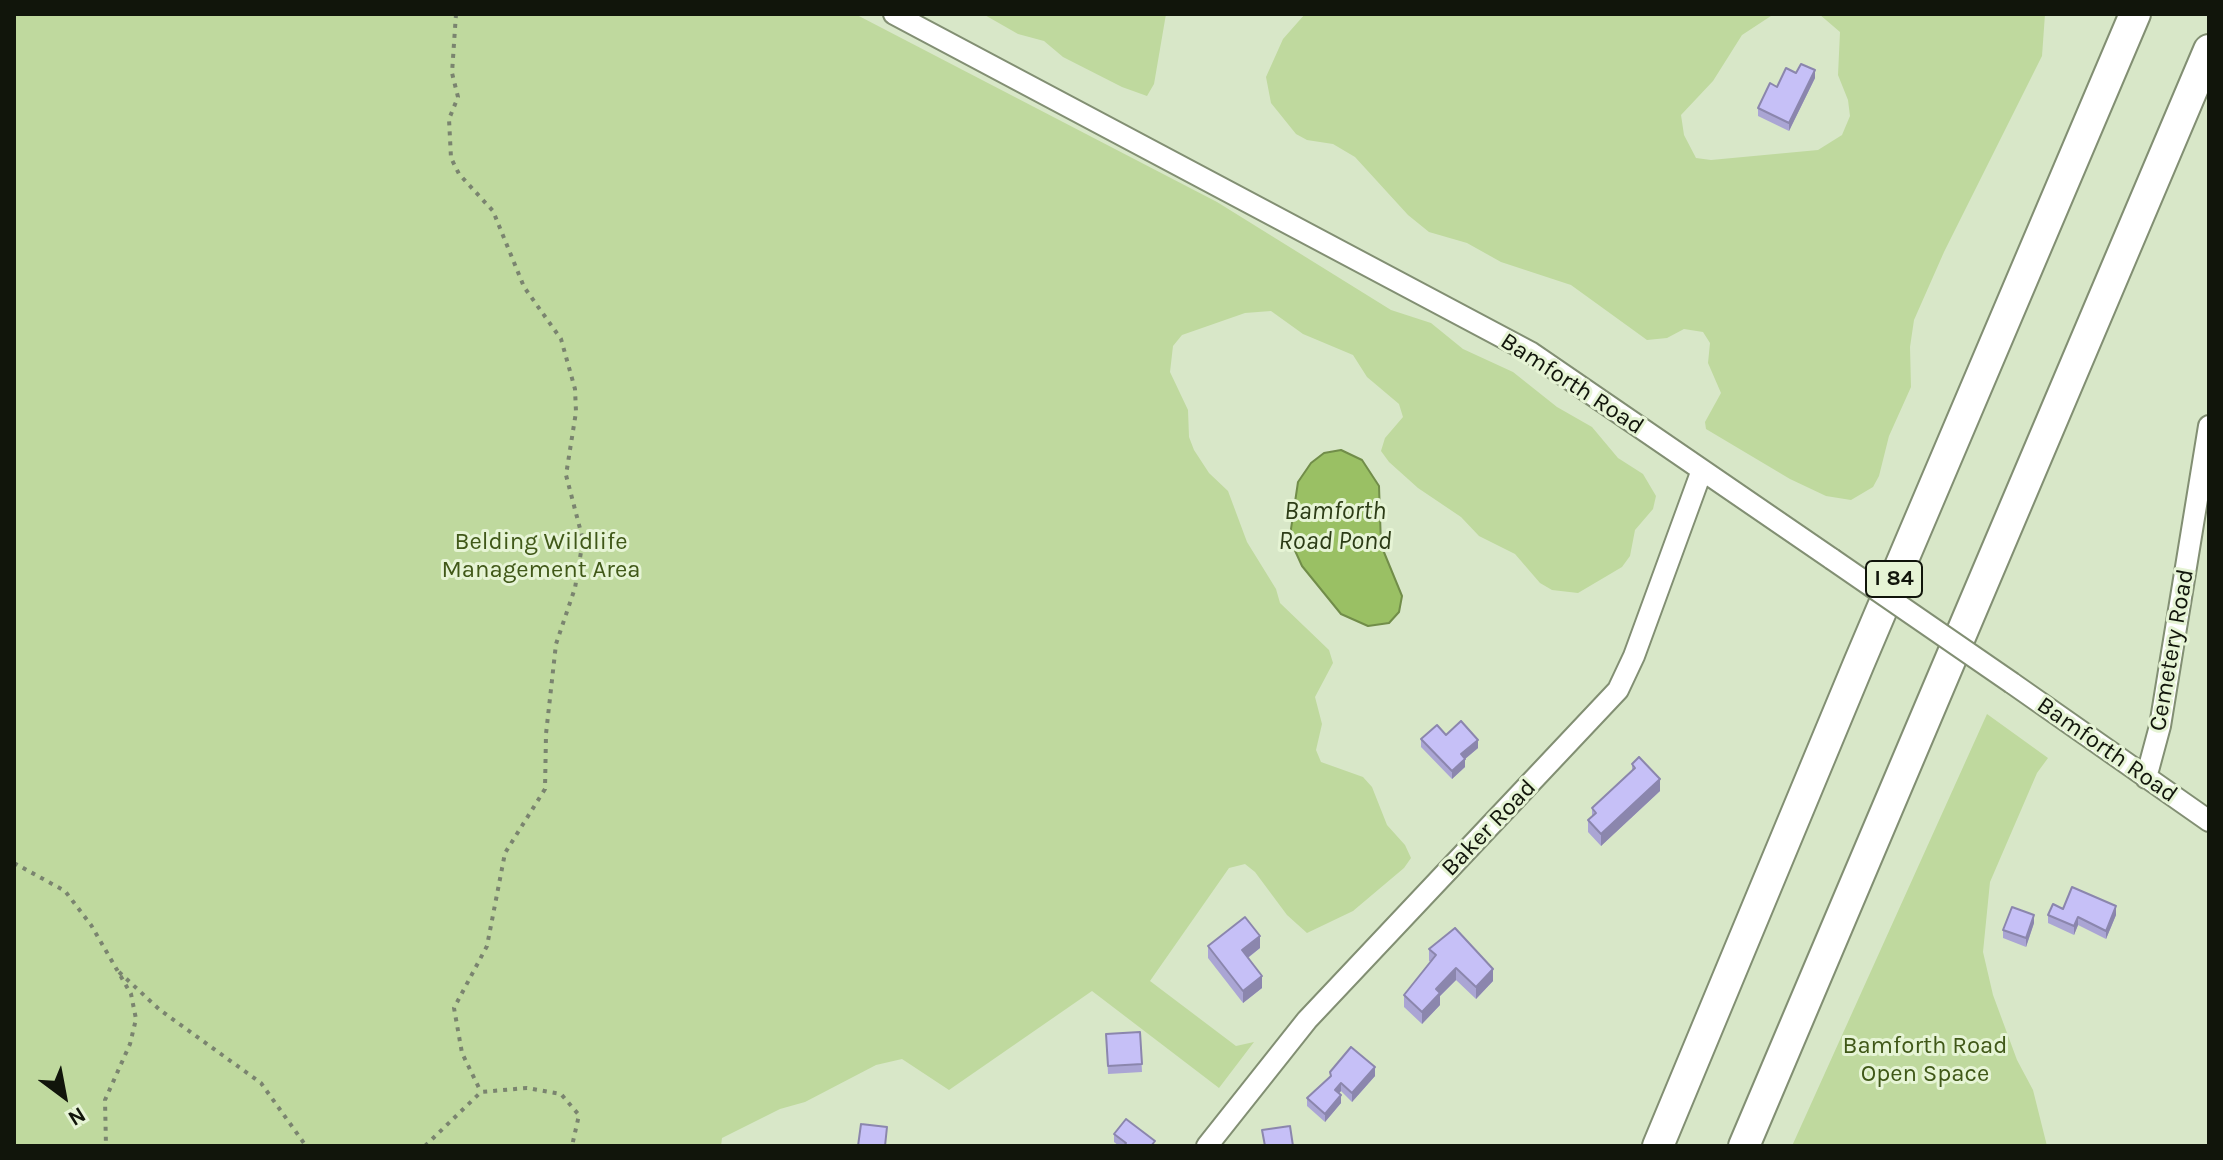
<!DOCTYPE html>
<html>
<head>
<meta charset="utf-8">
<style>
	body { margin:0 }
	#map { position:relative; width:2223px; height:1160px; overflow:hidden; background:#d8e7c8; font-family:Karla,sans-serif }
	canvas { display:block }
	.frame { position:absolute; inset:0; border:16px solid #11150b; pointer-events:none }
	.north { position:absolute; left:24px; top:1056px; width:80px; height:80px; -webkit-text-stroke:6px #e6f4d5; paint-order:stroke; rotate:148deg; font-size:22px; font-weight:700; line-height:32px; text-align:center; color:#11150b }
	.north::after { content:''; display:block; margin:auto; width:28px; height:36px; background:#11150b; clip-path:polygon(50% 0,100% 100%,50% 72%,0 100%) }
</style>
</head>
<body>
<div id="map">
<canvas width="2223" height="1160"></canvas>
<div class="frame"></div>
<div class="north">N</div>
</div>
<script>
const ctx = document.querySelector('canvas').getContext('2d');
ctx.lineJoin = 'round';
function paint(path, color) { ctx.fillStyle = color; ctx.fill(path, 'evenodd'); }
const shape = rows => new Path2D(rows.map(r => 'M' + r).join(''));
function strokePath(path, color, width, dash) { ctx.strokeStyle = color; ctx.lineWidth = width; ctx.lineCap = dash ? 'butt' : 'round'; ctx.setLineDash(dash || []); ctx.stroke(path); }
function drawText(font, color, halo, rows, align = 'center') {
  ctx.font = font + ' Karla,sans-serif'; ctx.lineWidth = 6; ctx.setLineDash([]); ctx.textBaseline = 'middle'; ctx.strokeStyle = halo; ctx.fillStyle = color; for (const [text, x, y, turn = 0] of rows) {
    ctx.save(); ctx.translate(x, y); ctx.rotate((+turn || 0) * Math.PI / 180); ctx.textAlign = isNaN(turn) ? turn : align; if (halo) ctx.strokeText(text, 0, 0); ctx.fillText(text, 0, 0); ctx.restore();
  }
}
paint(shape([
	[14,14,855,14,1217,202,1391,310,1431,323,1463,349,1513,372,1557,407,1592,427,1618,458,1643,474,1656,496,1653,509,1635,530,1630,556,1622,567,1578,593,1552,590,1540,583,1515,554,1479,536,1461,517,1418,488,1389,462,1381,451,1385,438,1403,417,1399,404,1367,377,1353,355,1303,334,1271,311,1245,313,1182,335,1173,346,1170,372,1188,410,1189,437,1194,450,1209,473,1228,491,1247,542,1276,589,1280,603,1329,650,1333,663,1315,697,1322,724,1316,750,1321,762,1363,777,1372,787,1387,825,1405,845,1411,858,1404,868,1353,911,1307,933,1287,915,1255,872,1245,864,1229,868,1150,981,1236,1046,1254,1042,1219,1088,1092,991,949,1090,902,1059,876,1065,805,1102,780,1109,722,1138,721,1146,14,1146],
	[983,14,1166,14,1154,84,1147,96,1122,87,1063,57,1044,41,1018,34],
	[1305,14,1774,14,1742,35,1713,81,1681,115,1684,135,1696,158,1711,160,1818,150,1842,135,1850,116,1848,100,1838,75,1840,32,1819,14,2045,14,2042,56,1944,252,1914,320,1910,347,1911,387,1889,436,1879,476,1873,487,1851,500,1826,496,1790,479,1706,429,1705,422,1721,393,1708,363,1710,343,1703,332,1684,329,1667,338,1647,340,1571,285,1501,262,1467,243,1429,232,1408,215,1355,157,1333,144,1307,140,1296,134,1271,103,1266,77,1283,39],
	[1987,714,2048,758,2037,773,1990,882,1983,952,1993,995,2017,1060,2033,1090,2047,1146,1792,1146]
]), '#bfd99e');
const water = shape([
	[1341,450,1362,460,1379,486,1381,545,1402,596,1399,612,1389,623,1368,626,1341,614,1302,566,1292,544,1291,529,1298,482,1311,463,1324,453,1341,450]
]);
paint(water, '#9ac064');
strokePath(water, '#718d49', 2);
const minor = shape([
	[894,14,1530,352,1832,559],
	[2012,683,2209,821],
	[2146,778,2160,726,2209,426],
	[1207,1146,1307,1020,1618,690,1634,656,1702,470]
]);
const highway = shape([
	[1658,1146,1859,663,2135,14],
	[1744,1146,2209,50]
]);
strokePath(minor, '#828f73', 24);
strokePath(highway, '#828f73', 34);
strokePath(shape([
	[456,14,452,73,458,97,449,119,451,158,459,174,493,211,524,287,561,339,575,389,576,412,566,475,583,540,575,588,556,644,546,734,545,789,505,853,487,946,454,1008,462,1053,481,1092],
	[14,863,65,891,91,925,131,994,136,1019,130,1044,105,1100,106,1146],
	[119,972,160,1010,261,1083,306,1146],
	[425,1146,481,1092,527,1088,561,1094,579,1115,572,1146]
]), '#7a846f', 4, [4, 6]);
strokePath(minor, '#fff', 20);
strokePath(highway, '#fff', 30);
const minorBridge = shape([
	[1832,559,2012,683]
]);
strokePath(minorBridge, '#828f73', 24, []);
strokePath(minorBridge, '#fff', 20);
paint(shape([
	[1796,73,1815,78,1789,131,1758,116,1758,108,1777,87],
	[1446,735,1478,748,1465,759,1465,767,1452,779,1421,747,1421,739],
	[1632,764,1660,791,1601,846,1588,832,1588,820,1592,817,1592,808,1632,770],
	[2063,909,2116,915,2106,939,2078,925,2074,935,2048,923,2048,915],
	[2034,923,2026,947,2003,938,2003,930],
	[1208,946,1260,948,1248,958,1262,988,1243,1003,1208,958],
	[1429,949,1493,981,1476,999,1456,980,1440,996,1440,1005,1422,1024,1404,1007,1404,995,1431,962,1429,961],
	[1140,1032,1142,1072,1108,1074,1106,1034],
	[1330,1072,1375,1076,1352,1102,1341,1091,1339,1093,1341,1103,1325,1122,1307,1106,1307,1098,1330,1077],
	[1114,1134,1155,1146,1119,1146,1114,1142]
]), '#aaa5d4');
paint(shape([
	[1815,70,1815,78,1789,131,1789,123],
	[1478,740,1478,748,1465,759,1465,767,1452,779,1452,771,1461,754],
	[1660,779,1660,791,1601,846,1601,834],
	[2116,906,2116,915,2106,939,2106,931],
	[2034,915,2034,923,2026,947,2026,938],
	[2078,917,2078,925,2074,935,2074,926],
	[1260,936,1260,948,1242,962,1242,950],
	[1456,968,1456,980,1440,996,1440,1005,1422,1024,1422,1012,1436,989],
	[1493,969,1493,981,1476,999,1476,987],
	[1262,976,1262,988,1243,1003,1243,991],
	[1375,1067,1375,1076,1352,1102,1352,1093],
	[1341,1083,1341,1091,1335,1098,1335,1090],
	[1341,1095,1341,1103,1325,1122,1325,1114]
]), '#8b86ad');
const building = shape([
	[1801,64,1815,70,1789,123,1758,108,1770,83,1777,87,1786,68,1796,73,1801,64],
	[1461,721,1478,740,1461,754,1465,759,1452,771,1421,739,1437,725,1446,735,1461,721],
	[1639,757,1660,779,1601,834,1588,820,1596,813,1592,808,1635,768,1632,764,1639,757],
	[2072,887,2116,906,2106,931,2078,917,2074,926,2048,915,2053,904,2063,909,2072,887],
	[2012,907,2034,915,2026,938,2003,930,2012,907],
	[1245,917,1260,936,1242,950,1262,976,1243,991,1208,946,1245,917],
	[1455,928,1493,969,1476,987,1456,968,1436,989,1440,993,1422,1012,1404,995,1436,955,1429,949,1455,928],
	[1140,1032,1142,1064,1108,1066,1106,1034,1140,1032],
	[1351,1047,1375,1067,1352,1093,1341,1083,1335,1090,1341,1095,1325,1114,1307,1098,1331,1076,1330,1072,1351,1047],
	[1126,1119,1155,1141,1151,1146,1124,1146,1126,1143,1114,1134,1126,1119],
	[861,1124,887,1127,885,1146,858,1146,861,1124],
	[1290,1126,1293,1146,1265,1146,1262,1130,1290,1126]
]);
paint(building, '#c6c0f7');
strokePath(building, '#8b86ad', 2);
for (const [x, y, w] of [
	[1894,579,56]
]) { const box = new Path2D(); box.roundRect(x - w / 2, y - 18, w, 36, 6); ctx.fillStyle = '#e6f4d5'; ctx.fill(box); strokePath(box, '#11150b', 2); }
drawText('bold 22px', '#11150b', null, [
	["I 84",1894,579]
]);
drawText('24px', '#11150b', '#e6f4d5', [
	["Bamforth Road",1572,384,33],
	["Cemetery Road",2172,650,-80],
	["Bamforth Road",2107,750,35],
	["Baker Road",1489,828,-46]
]);
drawText('24px', '#405818', '#e6f4d5', [
	["Belding Wildlife",541,542],
	["Management Area",541,570],
	["Bamforth Road",1925,1046],
	["Open Space",1925,1074]
]);
drawText('italic 26px', '#2c3c16', '#e6f4d5', [
	["Bamforth",1335,512],
	["Road Pond",1335,542]
]);
</script>
</body>
</html>
